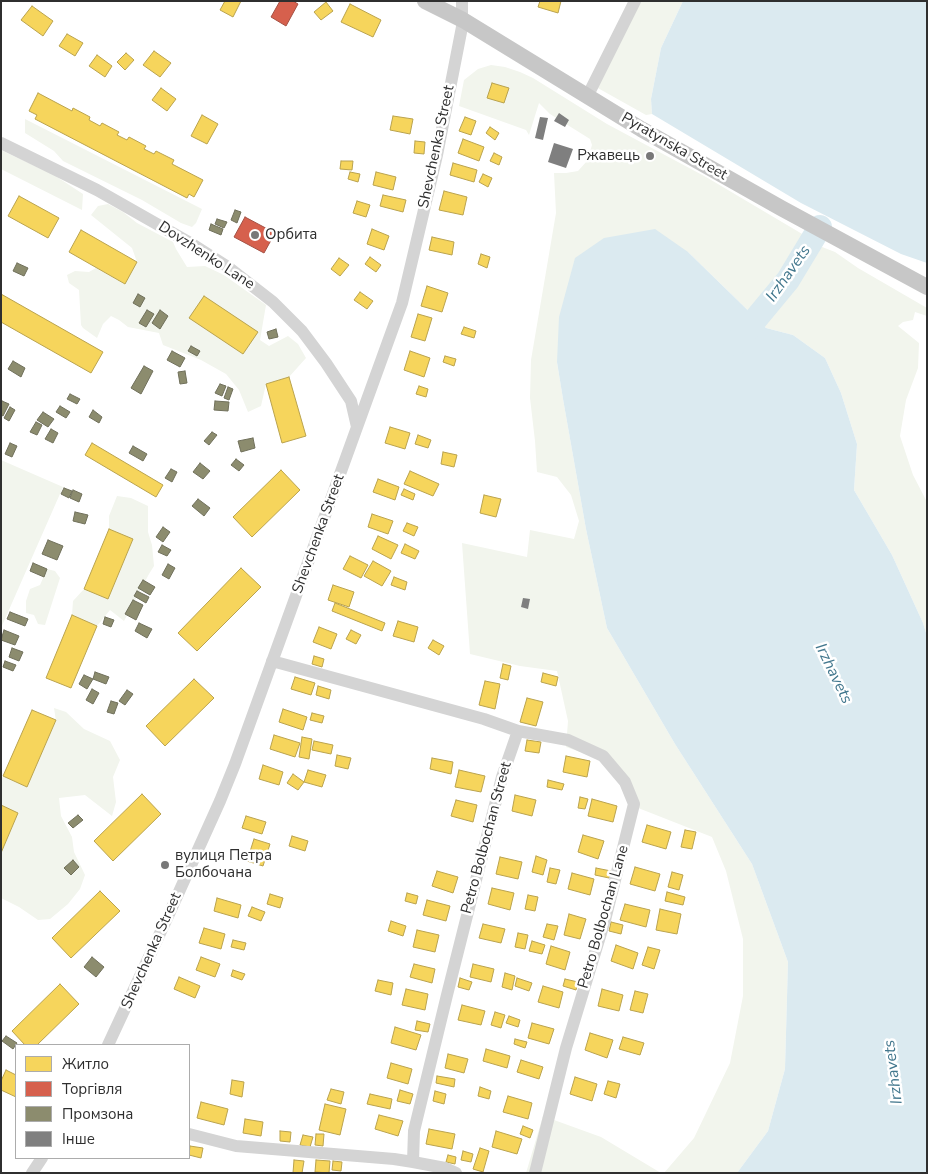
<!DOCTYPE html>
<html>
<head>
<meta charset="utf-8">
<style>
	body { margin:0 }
	#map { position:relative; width:928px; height:1174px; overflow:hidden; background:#fff; font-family:"Nunito Sans",sans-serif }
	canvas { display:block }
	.frame { position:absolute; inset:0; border:2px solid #2f2f2f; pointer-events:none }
	.legend { position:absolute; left:15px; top:1044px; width:175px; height:115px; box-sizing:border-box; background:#fff; border:1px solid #acacac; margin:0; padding:6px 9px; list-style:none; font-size:15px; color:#2f2f2f }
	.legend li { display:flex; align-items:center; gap:10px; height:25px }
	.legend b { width:25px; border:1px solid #acacac }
</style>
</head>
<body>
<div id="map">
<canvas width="928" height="1174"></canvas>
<div class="frame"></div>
<ul class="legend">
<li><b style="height:14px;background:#f6d55c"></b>Житло</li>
<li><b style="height:14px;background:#d6604d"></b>Торгівля</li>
<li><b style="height:14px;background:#8c8c6e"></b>Промзона</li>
<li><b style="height:14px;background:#7f7f7f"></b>Інше</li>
</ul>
</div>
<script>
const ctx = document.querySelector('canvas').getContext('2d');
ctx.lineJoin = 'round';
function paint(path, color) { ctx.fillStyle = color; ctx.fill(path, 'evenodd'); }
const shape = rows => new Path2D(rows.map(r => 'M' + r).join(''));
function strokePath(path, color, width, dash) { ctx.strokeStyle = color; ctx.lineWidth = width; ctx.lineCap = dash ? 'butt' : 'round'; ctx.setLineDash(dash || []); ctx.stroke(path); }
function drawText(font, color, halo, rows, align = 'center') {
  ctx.font = font + ' "Nunito Sans",sans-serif'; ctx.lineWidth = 5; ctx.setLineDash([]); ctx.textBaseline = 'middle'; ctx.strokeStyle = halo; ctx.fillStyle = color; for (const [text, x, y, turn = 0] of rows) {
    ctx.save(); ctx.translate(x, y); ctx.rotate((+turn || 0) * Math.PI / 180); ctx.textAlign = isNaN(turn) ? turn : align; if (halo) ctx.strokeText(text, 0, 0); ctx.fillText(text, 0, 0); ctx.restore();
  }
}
paint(shape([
	[637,1,683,1,661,48,651,99,652,114,646,115,596,87],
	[491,65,505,67,520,72,533,78,607,124,706,177,809,238,792,266,796,274,817,245,835,252,858,268,927,308,927,316,915,312,913,320,903,322,898,326,919,343,918,368,906,400,900,436,913,475,927,502,927,636,923,623,892,555,854,490,857,444,841,393,825,358,793,335,766,328,688,252,557,362,563,399,586,529,607,628,675,744,752,864,788,962,785,1069,768,1131,737,1173,664,1173,694,1138,730,1063,743,996,743,939,726,871,712,837,628,804,622,785,600,759,566,747,568,721,557,671,520,666,470,654,462,543,527,557,530,530,574,539,579,521,571,495,557,477,537,472,535,441,530,398,531,360,556,213,554,173,566,173,578,171,587,161,592,145,590,139,550,114,539,103,529,135,526,130,459,106,464,80,478,69],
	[25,119,202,209,196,223,192,227,181,223,142,200,63,161,54,151,25,133],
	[1,150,54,175,83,194,82,210,1,169],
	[108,204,123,212,137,223,173,242,176,249,187,267,205,266,224,275,266,305,260,340,269,346,288,336,298,344,306,358,289,377,266,384,261,406,248,412,239,390,226,374,201,360,163,345,159,333,128,327,119,320,111,316,103,324,97,338,83,328,81,325,79,290,69,283,67,275,75,271,89,272,96,268,124,284,137,262,132,248,91,215,98,206],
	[1,460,63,487,1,628],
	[117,496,131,498,148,506,148,532,152,545,154,566,149,574,124,621,110,610,97,626,72,615,73,601,84,589,108,599,133,540,109,529,109,516],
	[47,569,55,571,60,578,45,625,38,624,34,615,26,613,26,601,30,589,40,585],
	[54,708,66,712,84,729,110,741,120,760,113,777,116,802,112,816,85,795,59,798,61,816,72,837,74,852,85,875,80,889,68,904,50,919,38,920,19,907,1,898,1,853,18,813,1,805,1,781,3,776,27,787,56,721],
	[543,1116,601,1137,661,1173,526,1173]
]), '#f2f5ed');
paint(shape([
	[683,1,927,1,927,263,901,254,801,203,652,114,651,99,661,48],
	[655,229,688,252,766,328,793,335,825,358,841,393,857,444,854,490,892,555,923,623,927,636,927,1173,737,1173,768,1131,785,1069,788,962,752,864,675,744,607,628,586,529,563,399,557,362,559,317,575,258,604,238]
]), '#dbeaf0');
const homes = shape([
	[225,1,241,1,233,17,220,10,225,1],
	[540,1,561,1,558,13,538,7,540,1],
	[326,2,333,11,321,20,314,12,326,2],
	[350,4,381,20,373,37,341,22,350,4],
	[32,6,53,21,43,36,21,20,32,6],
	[67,34,83,43,75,56,59,46,67,34],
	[154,51,171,63,160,77,143,65,154,51],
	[126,53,134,60,125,70,117,62,126,53],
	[97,55,112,66,105,77,89,66,97,55],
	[492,83,509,88,504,103,487,98,492,83],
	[161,88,176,99,167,111,152,100,161,88],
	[38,93,72,111,73,108,90,117,89,120,100,126,102,123,119,132,117,135,127,140,129,137,146,146,144,149,154,154,156,151,174,160,172,164,203,180,194,197,189,194,187,198,35,119,37,115,29,111,38,93],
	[202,115,218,124,207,144,191,136,202,115],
	[393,116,413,119,410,134,390,130,393,116],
	[465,117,476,121,471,135,459,131,465,117],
	[490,127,499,133,495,140,486,133,490,127],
	[463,139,484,147,479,161,458,153,463,139],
	[415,141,425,142,424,154,414,153,415,141],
	[494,153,502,157,499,165,490,161,494,153],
	[341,161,353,161,352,170,340,169,341,161],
	[453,163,477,170,474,182,450,175,453,163],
	[350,172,360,174,358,182,348,179,350,172],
	[376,172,396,177,393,190,373,185,376,172],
	[483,174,492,178,488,187,479,182,483,174],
	[444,191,467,197,463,215,439,210,444,191],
	[383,195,406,200,403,212,380,206,383,195],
	[19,196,59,218,48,238,8,216,19,196],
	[357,201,370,205,366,217,353,213,357,201],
	[372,229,389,236,384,250,367,244,372,229],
	[81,230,137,262,125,284,69,252,81,230],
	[432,237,454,242,452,255,429,250,432,237],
	[481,254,490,257,487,268,478,264,481,254],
	[370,257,381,265,376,272,365,264,370,257],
	[339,258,349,265,340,276,331,269,339,258],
	[427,286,448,293,442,312,421,306,427,286],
	[360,292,373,301,367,309,354,300,360,292],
	[1,294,103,352,91,373,1,322,1,294],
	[204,296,258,332,243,354,189,318,204,296],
	[418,314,432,318,425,341,411,337,418,314],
	[464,327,476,331,474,338,461,334,464,327],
	[410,351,430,358,424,377,404,370,410,351],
	[445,356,456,359,454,366,443,362,445,356],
	[289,377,306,436,282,443,266,384,289,377],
	[419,386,428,389,426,397,416,394,419,386],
	[390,427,410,433,405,449,385,443,390,427],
	[418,435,431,440,428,448,415,444,418,435],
	[92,443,163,485,156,497,85,455,92,443],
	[443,452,457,455,454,467,441,464,443,452],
	[281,470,300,490,252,537,233,517,281,470],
	[410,471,439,484,433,496,404,484,410,471],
	[378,479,399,487,395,500,373,492,378,479],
	[404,489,415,494,413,500,401,495,404,489],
	[484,495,501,499,496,517,480,513,484,495],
	[372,514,393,521,388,534,368,527,372,514],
	[407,523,418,527,414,536,403,531,407,523],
	[109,529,133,539,108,599,84,589,109,529],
	[378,536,398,545,391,559,372,549,378,536],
	[405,544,419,551,415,559,401,553,405,544],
	[350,556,368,565,361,578,343,569,350,556],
	[373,561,391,571,382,586,364,576,373,561],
	[241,568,261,587,197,651,178,633,241,568],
	[394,577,407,582,405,590,391,585,394,577],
	[333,585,354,592,349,607,328,600,333,585],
	[335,603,385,623,382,631,332,611,335,603],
	[72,615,97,626,71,688,46,678,72,615],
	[398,621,418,627,414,642,393,636,398,621],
	[319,627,337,634,331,649,313,642,319,627],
	[351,630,361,635,356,644,346,639,351,630],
	[433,640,444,646,439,655,428,648,433,640],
	[314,656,324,659,322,667,312,664,314,656],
	[503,664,511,666,508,680,500,678,503,664],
	[543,673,558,677,556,686,541,682,543,673],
	[295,677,315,683,311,695,291,689,295,677],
	[194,679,214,698,165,746,146,726,194,679],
	[485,681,500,684,495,709,479,705,485,681],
	[318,686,331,690,329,699,316,695,318,686],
	[527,698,543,702,536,726,520,722,527,698],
	[283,709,307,717,303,730,279,722,283,709],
	[32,710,56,720,27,787,3,776,32,710],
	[312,713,324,716,322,723,310,720,312,713],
	[274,735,300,743,295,757,270,749,274,735],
	[302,737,312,739,309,759,299,757,302,737],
	[527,740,541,742,539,753,525,751,527,740],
	[314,741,333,745,331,754,312,750,314,741],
	[337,755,351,758,348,769,335,766,337,755],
	[566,756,590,761,587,777,563,772,566,756],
	[432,758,453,762,451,774,430,769,432,758],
	[263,765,283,772,279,785,259,779,263,765],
	[308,770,326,775,322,787,304,782,308,770],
	[459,770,485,776,481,792,455,787,459,770],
	[293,774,304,782,298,790,287,783,293,774],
	[548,780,564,784,562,790,547,787,548,780],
	[142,794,161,814,113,861,94,841,142,794],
	[515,795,536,800,532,816,512,811,515,795],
	[580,797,588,799,585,809,578,808,580,797],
	[592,799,617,806,613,822,588,816,592,799],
	[456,800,477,805,473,822,451,816,456,800],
	[1,805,18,813,1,853,1,805],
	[246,816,266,822,262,834,242,828,246,816],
	[647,825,671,832,666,849,642,842,647,825],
	[685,830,696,832,692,849,681,847,685,830],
	[583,835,604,841,598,859,578,852,583,835],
	[292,836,308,841,305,851,289,846,292,836],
	[254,839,270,844,263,866,247,861,254,839],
	[536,856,547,860,543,875,532,872,536,856],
	[500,857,522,862,518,879,496,874,500,857],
	[635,867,660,874,655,891,630,884,635,867],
	[550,868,560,870,556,884,547,882,550,868],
	[596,868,611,871,609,878,595,875,596,868],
	[437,871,458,877,453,893,432,886,437,871],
	[672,872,683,875,679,890,668,887,672,872],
	[572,873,594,879,590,895,568,889,572,873],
	[492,888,514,893,510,910,488,904,492,888],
	[100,891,120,911,71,958,52,938,100,891],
	[667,892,685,897,683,905,665,901,667,892],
	[407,893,418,896,416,904,405,901,407,893],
	[270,894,283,898,280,908,267,904,270,894],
	[528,895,538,897,535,911,525,909,528,895],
	[217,898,241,905,238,918,214,911,217,898],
	[427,900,450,906,446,921,423,915,427,900],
	[625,904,650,910,646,927,620,920,625,904],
	[252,907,265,912,261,921,248,916,252,907],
	[660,909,681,914,677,934,656,930,660,909],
	[569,914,586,919,580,939,564,935,569,914],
	[391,921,406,926,403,936,388,931,391,921],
	[611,922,623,925,621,934,609,931,611,922],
	[483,924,505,929,501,943,479,938,483,924],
	[547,924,558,926,554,940,543,937,547,924],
	[204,928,225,934,221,949,199,943,204,928],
	[417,930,439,935,435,952,413,947,417,930],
	[518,933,528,935,525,949,515,947,518,933],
	[233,940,246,943,244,950,231,947,233,940],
	[532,941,545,945,542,954,529,951,532,941],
	[616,945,638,953,633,969,611,961,616,945],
	[551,946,570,952,565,970,546,964,551,946],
	[648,947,660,950,654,969,642,965,648,947],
	[201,957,220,964,215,977,196,970,201,957],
	[414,964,435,969,432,983,410,977,414,964],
	[473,964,494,969,491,982,470,977,473,964],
	[233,970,245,974,242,980,231,976,233,970],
	[505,973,515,976,512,990,502,987,505,973],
	[179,977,200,986,195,998,174,989,179,977],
	[460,978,472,982,469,990,458,987,460,978],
	[517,978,532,983,529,991,515,986,517,978],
	[565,979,578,982,576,990,563,986,565,979],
	[378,980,393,983,391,995,375,991,378,980],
	[60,984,79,1004,37,1045,25,1045,12,1031,60,984],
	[543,986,563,992,559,1008,538,1002,543,986],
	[406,989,428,994,425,1010,402,1005,406,989],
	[602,989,623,995,619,1011,598,1006,602,989],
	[635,991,648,994,643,1013,630,1010,635,991],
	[462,1005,485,1011,481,1025,458,1020,462,1005],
	[495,1012,505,1015,501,1028,491,1025,495,1012],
	[509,1016,520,1020,518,1027,506,1023,509,1016],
	[417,1021,430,1024,428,1032,415,1030,417,1021],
	[532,1023,554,1029,549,1044,528,1038,532,1023],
	[395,1027,421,1035,416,1050,391,1043,395,1027],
	[590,1033,613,1040,607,1058,585,1050,590,1033],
	[623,1037,644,1043,640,1055,619,1049,623,1037],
	[515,1039,527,1042,525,1048,514,1044,515,1039],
	[486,1049,510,1056,507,1068,483,1061,486,1049],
	[448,1054,468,1059,464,1073,445,1068,448,1054],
	[521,1060,543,1067,539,1079,517,1072,521,1060],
	[391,1063,412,1069,408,1084,387,1078,391,1063],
	[6,1070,16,1075,16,1097,1,1090,1,1081,6,1070],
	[437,1076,455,1079,454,1087,436,1083,437,1076],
	[575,1077,597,1084,592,1101,570,1094,575,1077],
	[232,1080,244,1082,242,1097,230,1094,232,1080],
	[608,1081,620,1084,616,1098,604,1094,608,1081],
	[480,1087,491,1091,489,1099,478,1096,480,1087],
	[331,1089,344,1092,341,1104,327,1100,331,1089],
	[400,1090,413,1094,410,1104,397,1101,400,1090],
	[435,1091,446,1094,444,1104,433,1101,435,1091],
	[370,1094,392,1099,390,1109,367,1104,370,1094],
	[508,1096,532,1103,528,1119,503,1112,508,1096],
	[201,1102,228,1109,224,1125,197,1118,201,1102],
	[325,1104,346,1109,340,1135,319,1130,325,1104],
	[379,1115,403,1121,398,1136,375,1129,379,1115],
	[245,1119,263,1122,261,1136,243,1133,245,1119],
	[523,1126,533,1130,530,1138,520,1134,523,1126],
	[429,1129,455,1134,452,1149,426,1144,429,1129],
	[280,1131,291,1132,290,1142,280,1141,280,1131],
	[496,1131,522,1139,517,1154,492,1147,496,1131],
	[316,1134,324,1134,323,1146,315,1145,316,1134],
	[303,1135,313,1137,310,1147,300,1145,303,1135],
	[190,1146,203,1148,201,1158,189,1155,190,1146],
	[480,1148,489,1151,483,1172,473,1169,480,1148],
	[463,1151,473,1154,471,1162,461,1160,463,1151],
	[448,1155,456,1157,455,1164,446,1162,448,1155],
	[294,1160,304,1161,302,1173,293,1173,294,1160],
	[316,1160,330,1161,329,1173,315,1172,316,1160],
	[333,1161,342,1162,341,1171,332,1170,333,1161]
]);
paint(homes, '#f6d55c');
strokePath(homes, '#baa34e', 1);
const shops = shape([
	[280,1,293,1,298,4,286,26,271,17,280,1],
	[245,217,275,233,264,253,234,237,245,217]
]);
paint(shops, '#d6604d');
strokePath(shops, '#a45144', 1);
const industry = shape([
	[235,210,241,212,237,223,231,220,235,210],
	[217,219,227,222,224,228,215,224,217,219],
	[211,224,223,229,221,235,209,230,211,224],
	[17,263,28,268,24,276,13,271,17,263],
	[138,294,145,298,140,307,133,303,138,294],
	[147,310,154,314,146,327,139,323,147,310],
	[160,310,168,316,160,329,152,323,160,310],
	[276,329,278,337,269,339,267,332,276,329],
	[191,346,200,351,197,356,188,351,191,346],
	[172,351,185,358,180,367,167,360,172,351],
	[13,361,25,368,21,377,8,369,13,361],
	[144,366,153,371,141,394,131,388,144,366],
	[185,371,187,383,180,384,178,372,185,371],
	[220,384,226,386,222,396,215,393,220,384],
	[228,387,233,389,229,400,224,398,228,387],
	[70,394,80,399,77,404,67,399,70,394],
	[2,401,9,404,3,416,1,415,1,403,2,401],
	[215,401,229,402,228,411,214,410,215,401],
	[60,406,70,412,66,418,56,412,60,406],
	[10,407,15,410,9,421,4,418,10,407],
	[93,410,102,417,99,423,89,417,93,410],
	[43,412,54,419,48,427,37,420,43,412],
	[36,422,42,425,37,435,30,432,36,422],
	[51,429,58,433,53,443,45,439,51,429],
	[212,432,217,435,209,445,204,441,212,432],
	[253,438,255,448,241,452,238,441,253,438],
	[10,443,17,446,12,457,5,454,10,443],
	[133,446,147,454,143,461,129,453,133,446],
	[236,459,244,465,239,471,231,465,236,459],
	[200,463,210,471,203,479,193,472,200,463],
	[171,469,177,472,172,482,165,478,171,469],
	[64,488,72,491,69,498,61,494,64,488],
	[73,490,82,494,79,502,70,498,73,490],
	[198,499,210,508,204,516,192,506,198,499],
	[75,512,88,515,85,524,73,521,75,512],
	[163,527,170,532,163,542,156,537,163,527],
	[48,540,63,546,57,560,42,554,48,540],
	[162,545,171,550,167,556,158,552,162,545],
	[33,563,47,569,44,577,30,571,33,563],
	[168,564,175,568,169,579,162,575,168,564],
	[143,580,155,587,150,595,138,588,143,580],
	[137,591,149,597,146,603,134,596,137,591],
	[133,600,143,605,136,620,125,614,133,600],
	[10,612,28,619,25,626,7,619,10,612],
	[105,617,114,620,111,627,103,624,105,617],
	[139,623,152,629,147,638,135,631,139,623],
	[4,630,19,636,15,645,1,640,4,630],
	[12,648,23,652,19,661,9,657,12,648],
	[5,661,16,665,13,671,3,667,5,661],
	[95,672,109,677,106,684,93,679,95,672],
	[84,675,93,679,87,689,79,684,84,675],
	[92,689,99,693,93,704,86,700,92,689],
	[127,690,133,694,125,705,119,701,127,690],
	[111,701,118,703,114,714,107,712,111,701],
	[78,815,83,820,73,828,68,823,78,815],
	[73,860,79,867,71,875,64,868,73,860],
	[92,957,104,967,96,977,84,967,92,957],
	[6,1036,17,1043,13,1049,2,1041,6,1036]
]);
paint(industry, '#8c8c6e');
strokePath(industry, '#70705b', 1);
strokePath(shape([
	[735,344,788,280,820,227]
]), '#dbeaf0', 24);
paint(shape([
	[559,113,569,120,565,127,554,121],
	[540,117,548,118,543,140,535,138],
	[554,143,573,149,566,168,548,162],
	[523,598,530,599,528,609,521,607]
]), '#7f7f7f');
strokePath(shape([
	[588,95,635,1],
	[1,143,97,190,192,244,228,267,273,302,302,331,326,363,351,401,357,427],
	[272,661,484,719,518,731,568,740,603,756,625,782,634,804,605,920,566,1048,535,1173],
	[108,1045,169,914,220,801,235,764,402,303,437,155,462,27,462,1],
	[189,1134,236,1146,394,1159,413,1162,414,1131,447,995,502,777,518,731],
	[413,1162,445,1168,456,1173],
	[32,1173,42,1158]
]), '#d4d4d4', 12);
strokePath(shape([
	[425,1,463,20,641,129,781,208,927,287]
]), '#c7c7c7', 16);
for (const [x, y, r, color] of [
	[650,156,5,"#787878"],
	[255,235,5,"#787878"],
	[165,865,5,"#787878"]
]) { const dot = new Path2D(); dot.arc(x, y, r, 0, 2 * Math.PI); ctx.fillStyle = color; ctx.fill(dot); strokePath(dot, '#fff', 2); }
drawText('15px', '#2f2f2f', '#fff', [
	["Shevchenka Street",437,147,-78],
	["Pyratynska Street",674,147,30],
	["Dovzhenko Lane",206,256,33],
	["Shevchenka Street",319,534,-70],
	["Petro Bolbochan Street",487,838,-75],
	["Petro Bolbochan Lane",604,917,-74],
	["Shevchenka Street",152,951,-66]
]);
drawText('15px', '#2f2f2f', '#fff', [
	["Ржавець",640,156,"right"],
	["Орбита",265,235],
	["вулиця Петра",175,856],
	["Болбочана",175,873]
], 'left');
drawText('italic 16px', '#42778d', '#fff', [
	["Irzhavets",789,274,-55],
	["Irzhavets",833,674,64],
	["Irzhavets",894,1072,-97]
]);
</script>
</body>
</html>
